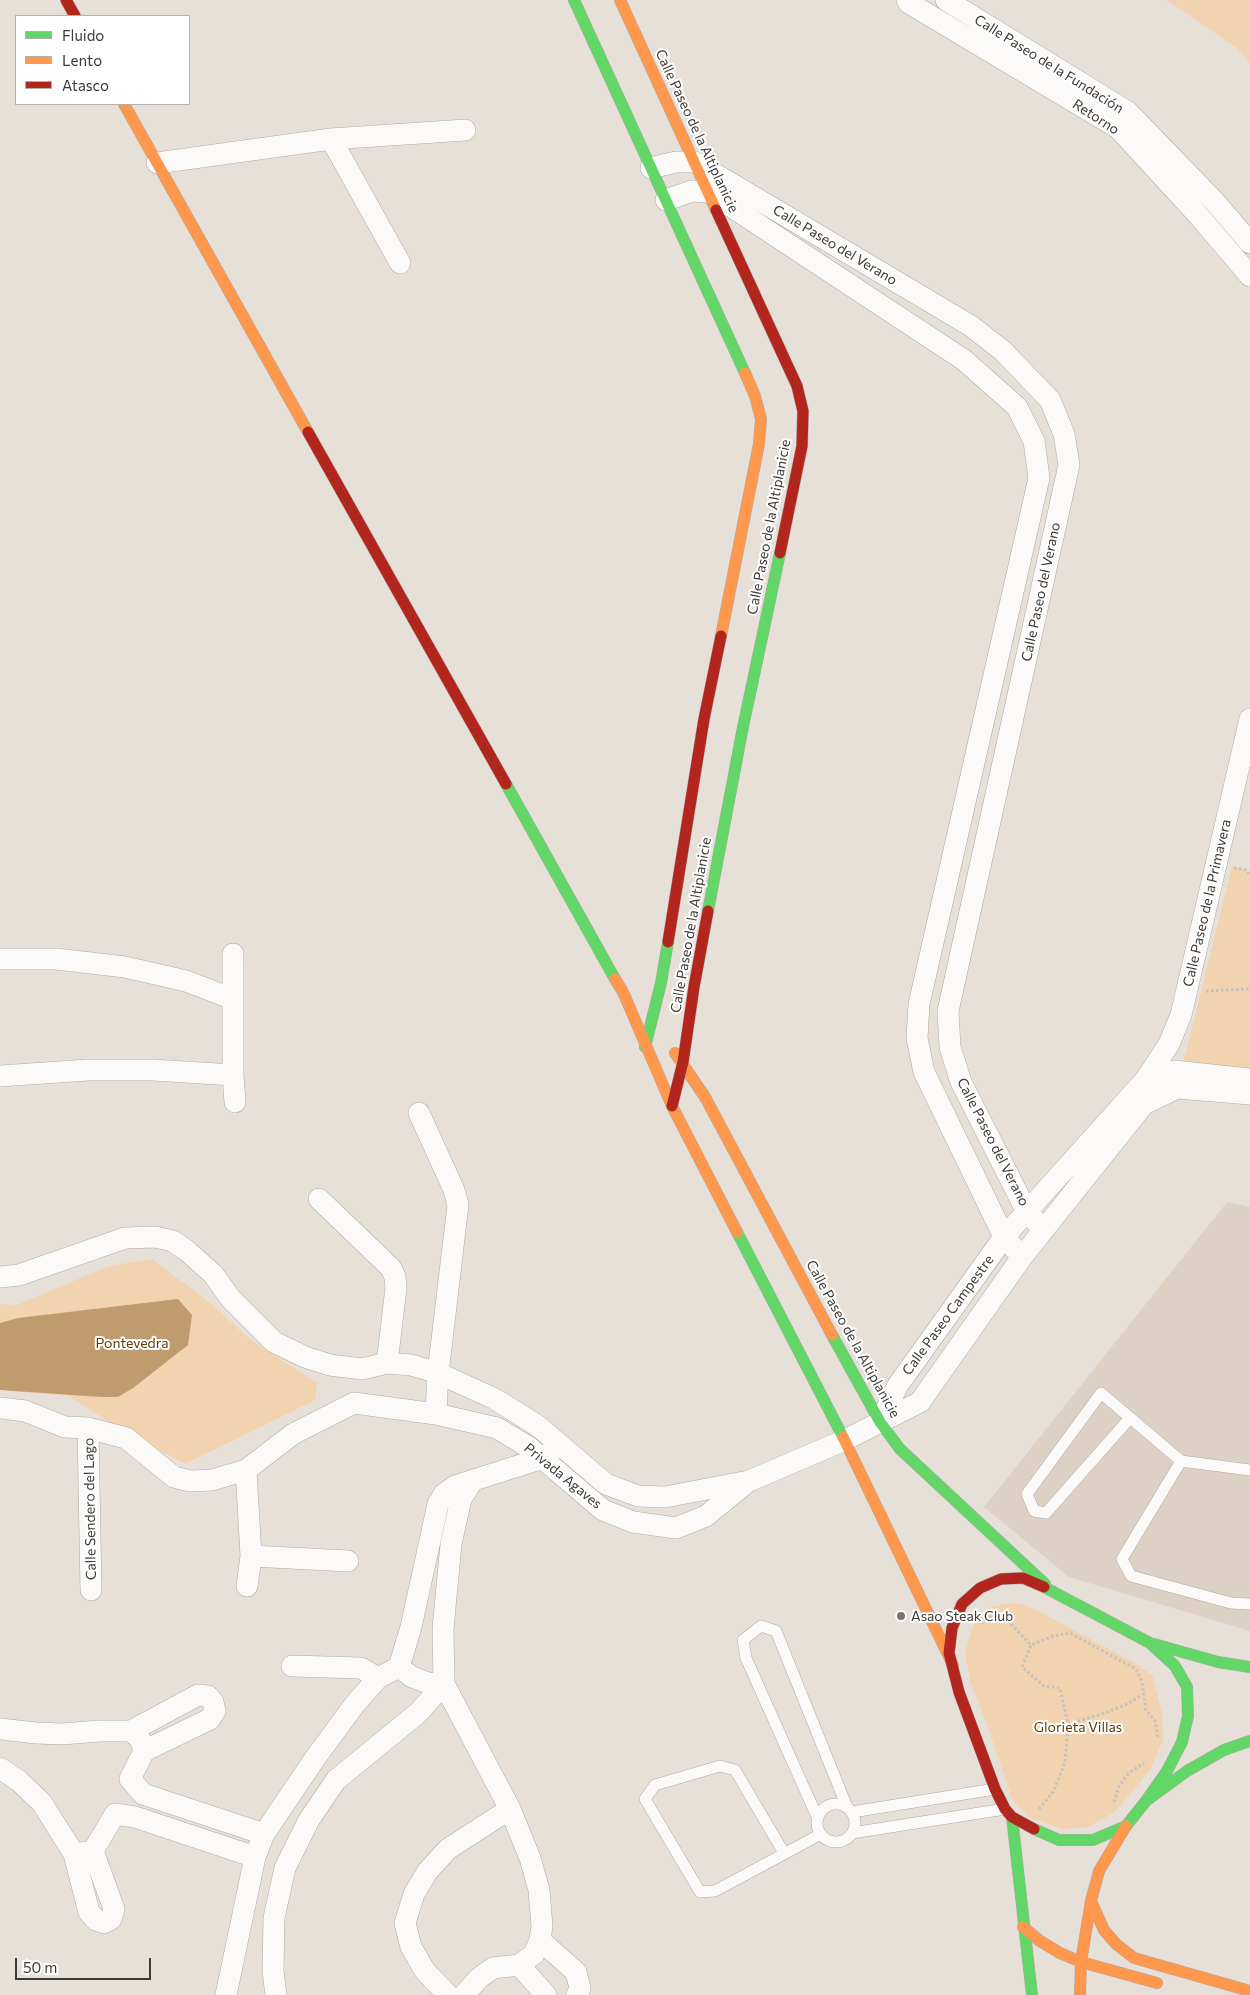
<!DOCTYPE html>
<html>
<head>
<meta charset="utf-8">
<style>
	body { margin:0 }
	#map { position:relative; width:1250px; height:1995px; overflow:hidden; background:#e6e0d9; font-family:Commissioner,sans-serif }
	canvas { display:block }
	.legend { position:absolute; left:15px; top:15px; width:175px; height:90px; box-sizing:border-box; background:#fff; border:1px solid #b1b0ae; margin:0; padding:6px 9px; list-style:none; font-size:15px; color:#3d3934 }
	.legend li { display:flex; align-items:center; gap:10px; height:25px }
	.legend b { width:25px; border:1px solid #b1b0ae }
	.scale { position:absolute; left:15px; top:1958px; width:136px; height:22px; box-sizing:border-box; border:2px solid #3d3934; border-top:0; padding-left:6px; font-size:15px; line-height:18px; white-space:nowrap; color:#3d3934; -webkit-text-stroke:4px #fff; paint-order:stroke }
</style>
</head>
<body>
<div id="map">
<canvas width="1250" height="1995"></canvas>
<ul class="legend">
<li><b style="height:6px;background:#63d668"></b>Fluido</li>
<li><b style="height:6px;background:#ff974d"></b>Lento</li>
<li><b style="height:6px;background:#b3261e"></b>Atasco</li>
</ul>
<div class="scale">50 m</div>
</div>
<script>
const ctx = document.querySelector('canvas').getContext('2d');
ctx.lineJoin = 'round';
function paint(path, color) { ctx.fillStyle = color; ctx.fill(path, 'evenodd'); }
const shape = rows => new Path2D(rows.map(r => 'M' + r).join(''));
function strokePath(path, color, width, dash) { ctx.strokeStyle = color; ctx.lineWidth = width; ctx.lineCap = dash ? 'butt' : 'round'; ctx.setLineDash(dash || []); ctx.stroke(path); }
function drawText(font, color, halo, rows, align = 'center') {
  ctx.font = font + ' Commissioner,sans-serif'; ctx.lineWidth = 4; ctx.setLineDash([]); ctx.textBaseline = 'middle'; ctx.strokeStyle = halo; ctx.fillStyle = color; for (const [text, x, y, turn = 0] of rows) {
    ctx.save(); ctx.translate(x, y); ctx.rotate((+turn || 0) * Math.PI / 180); ctx.textAlign = isNaN(turn) ? turn : align; if (halo) ctx.strokeText(text, 0, 0); ctx.fillText(text, 0, 0); ctx.restore();
  }
}
paint(shape([
	[1227,1202,1250,1207,1250,1631,1069,1577,984,1507]
]), '#ddd1c6');
paint(shape([
	[1167,0,1250,0,1250,63,1237,48],
	[1232,867,1247,870,1250,876,1250,1070,1183,1064],
	[152,1259,213,1305,248,1338,317,1383,315,1400,185,1464,111,1423,69,1396,0,1390,0,1304,17,1305,109,1266],
	[1011,1603,1024,1605,1038,1611,1135,1663,1152,1675,1162,1713,1163,1740,1150,1770,1132,1792,1113,1813,1088,1827,1062,1829,1029,1817,1013,1801,986,1722,971,1684,965,1653,973,1626,987,1608]
]), '#f2d3b0');
paint(shape([
	[178,1299,192,1315,188,1345,133,1388,118,1397,101,1397,0,1390,0,1323,18,1318]
]), '#c09b6e');
const lane = shape([
	[1130,1418,1046,1513,1034,1511,1027,1494,1101,1393,1181,1461],
	[1250,1470,1181,1461,1122,1559,1131,1576,1231,1603,1250,1604],
	'817 1823a19 19 0 1 1 38 0a19 19 0 1 1-38 0Z',
	[852,1812,995,1789],
	[818,1819,746,1658,743,1640,761,1626,776,1631,847,1807],
	[852,1833,1005,1809],
	[784,1853,735,1770,720,1766,655,1785,645,1799,700,1892,715,1891,821,1834]
]);
const street = shape([
	[907,0,909,3,1118,128,1199,216,1250,276],
	[946,0,1128,112,1215,202,1250,243],
	[331,139,400,263],
	[157,163,331,139,465,130],
	[651,168,676,162,695,162,971,326,1003,351,1050,400,1064,434,1069,465,948,1011,950,1047,961,1082,1026,1210,1043,1230],
	[666,200,692,191,709,192,964,360,1017,407,1034,441,1039,478,919,1004,917,1038,924,1072,1004,1237,1022,1257],
	[233,954,233,1075,235,1102],
	[0,959,56,959,125,967,186,981,233,999],
	[0,1076,88,1070,153,1070,233,1075],
	[1146,1079,1169,1044,1181,1015,1250,719],
	[419,1113,454,1190,458,1205,438,1373,436,1414],
	[319,1199,391,1268,395,1277,396,1288,387,1363],
	[0,1277,19,1275,125,1238,155,1237,173,1241,186,1250,213,1274,231,1299,274,1342,305,1357,330,1365,362,1369,387,1363,411,1365,438,1373,495,1399,538,1426,606,1484,638,1496,665,1497,749,1481,845,1440,920,1402,1022,1257,1144,1104,1177,1088,1250,1094],
	[0,1408,25,1411,65,1427,88,1428,126,1438,174,1477,190,1481,212,1480,246,1470,293,1434,354,1403,436,1414,497,1428,530,1448,603,1510,633,1522,676,1528,706,1516,745,1484],
	[880,1422,898,1385,1004,1237,1146,1079,1174,1071,1250,1079],
	[88,1428,91,1590],
	[246,1470,251,1556,247,1586],
	[251,1556,348,1561],
	[292,1666,361,1668,378,1678,399,1667,411,1627,438,1504,444,1494,455,1486,543,1458,551,1452],
	[399,1667,412,1677,428,1683,444,1684,510,1809,530,1858,539,1890,542,1926,540,1940,534,1954,519,1965,493,1968,479,1978,464,1995],
	[0,1729,36,1733,62,1734,99,1731,131,1731,140,1739,144,1751,130,1779,143,1794,264,1834],
	[131,1731,198,1695,208,1696,213,1702,215,1711,210,1719,144,1751],
	[0,1768,19,1781,42,1803,74,1854,93,1851,115,1814,135,1817,255,1857],
	[74,1854,89,1912,96,1920,104,1923,111,1919,114,1909,93,1851],
	[540,1940,576,1972,580,1988,577,1995],
	[519,1965,546,1995],
	[226,1995,255,1857,264,1834,316,1757,355,1704,378,1678],
	[276,1995,273,1971,274,1918,285,1868,309,1820,336,1780,418,1713,444,1684,443,1629,451,1544,461,1499,473,1480],
	[448,1995,425,1971,411,1947,405,1923,414,1894,427,1872,448,1849,510,1809]
]);
const fast = shape([
	[574,0,745,373],
	[506,784,615,979],
	[708,911,743,727,780,553],
	[645,1047,661,983,668,942],
	[737,1232,843,1437],
	[832,1335,880,1422,900,1449,1045,1584],
	[1044,1587,1150,1643,1175,1666,1187,1687,1188,1716,1182,1742,1167,1771,1146,1801],
	[1154,1644,1218,1662,1250,1667],
	[1012,1817,1032,1995],
	[1034,1829,1059,1840,1093,1840,1126,1826,1146,1801,1187,1771,1224,1750,1250,1741]
]);
const slow = shape([
	[620,0,716,210],
	[124,104,308,432],
	[721,636,759,444,761,419,755,396,745,373],
	[615,979,623,992,672,1106,737,1232],
	[675,1053,705,1097,832,1335],
	[843,1437,953,1665],
	[1091,1901,1104,1930,1116,1944,1134,1958,1250,1991],
	[1023,1927,1040,1941,1060,1953,1081,1962,1157,1983],
	[1080,1995,1081,1962,1091,1901,1099,1871,1126,1826]
]);
const jam = shape([
	[66,0,75,16],
	[716,210,797,386,803,411,802,446,780,553],
	[308,432,506,784],
	[668,942,704,719,721,636],
	[672,1106,683,1062,694,987,708,911],
	[1034,1829,1012,1817,1005,1809,995,1789,959,1692,949,1653,952,1628,962,1604,980,1588,1001,1579,1023,1578,1044,1587]
]);
strokePath(lane, '#aea9a4', 12);
strokePath(street, '#aea9a4', 22);
strokePath(fast, '#aea9a4', 12);
strokePath(slow, '#aea9a4', 12);
strokePath(jam, '#aea9a4', 12);
strokePath(shape([
	[1234,868,1247,870,1250,876],
	[1206,991,1250,989],
	[981,1623,993,1615,1007,1620,1031,1645],
	[1068,1724,1105,1713,1127,1704,1142,1695],
	[1114,1802,1119,1786,1129,1773,1144,1763],
	[1039,1809,1053,1792,1065,1763,1068,1724,1060,1688,1044,1686,1022,1667,1031,1645,1053,1636,1070,1633,1136,1669,1142,1682,1146,1710,1155,1721,1158,1739]
]), '#c4c2bf', 3, [2.5, 2.5]);
strokePath(lane, '#fbfaf9', 11);
strokePath(street, '#fbfaf9', 21);
strokePath(fast, '#63d668', 11);
strokePath(slow, '#ff974d', 11);
strokePath(jam, '#b3261e', 11);
for (const [x, y, r, color] of [
	[901,1616,5,"#78736e"]
]) { const dot = new Path2D(); dot.arc(x, y, r, 0, 2 * Math.PI); ctx.fillStyle = color; ctx.fill(dot); strokePath(dot, '#fff', 2); }
drawText('14px', '#3d3934', '#fff', [
	["Calle Paseo de la Fundación",1049,64,32],
	["Retorno",1096,117,33],
	["Calle Paseo de la Altiplanicie",697,131,65],
	["Calle Paseo del Verano",835,245,31],
	["Calle Paseo de la Altiplanicie",769,527,-79],
	["Calle Paseo del Verano",1041,592,-78],
	["Calle Paseo de la Primavera",1207,903,-77],
	["Calle Paseo de la Altiplanicie",691,925,-80],
	["Calle Paseo del Verano",993,1142,63],
	["Calle Paseo Campestre",948,1315,-54],
	["Calle Paseo de la Altiplanicie",853,1339,61],
	["Privada Agaves",563,1476,39],
	["Calle Sendero del Lago",90,1509,-91]
]);
drawText('14px', '#5e3b09', '#fff', [
	["Pontevedra",132,1343],
	["Glorieta Villas",1078,1727]
]);
drawText('14px', '#3d3934', '#fff', [
	["Asao Steak Club",911,1616]
], 'left');
</script>
</body>
</html>
